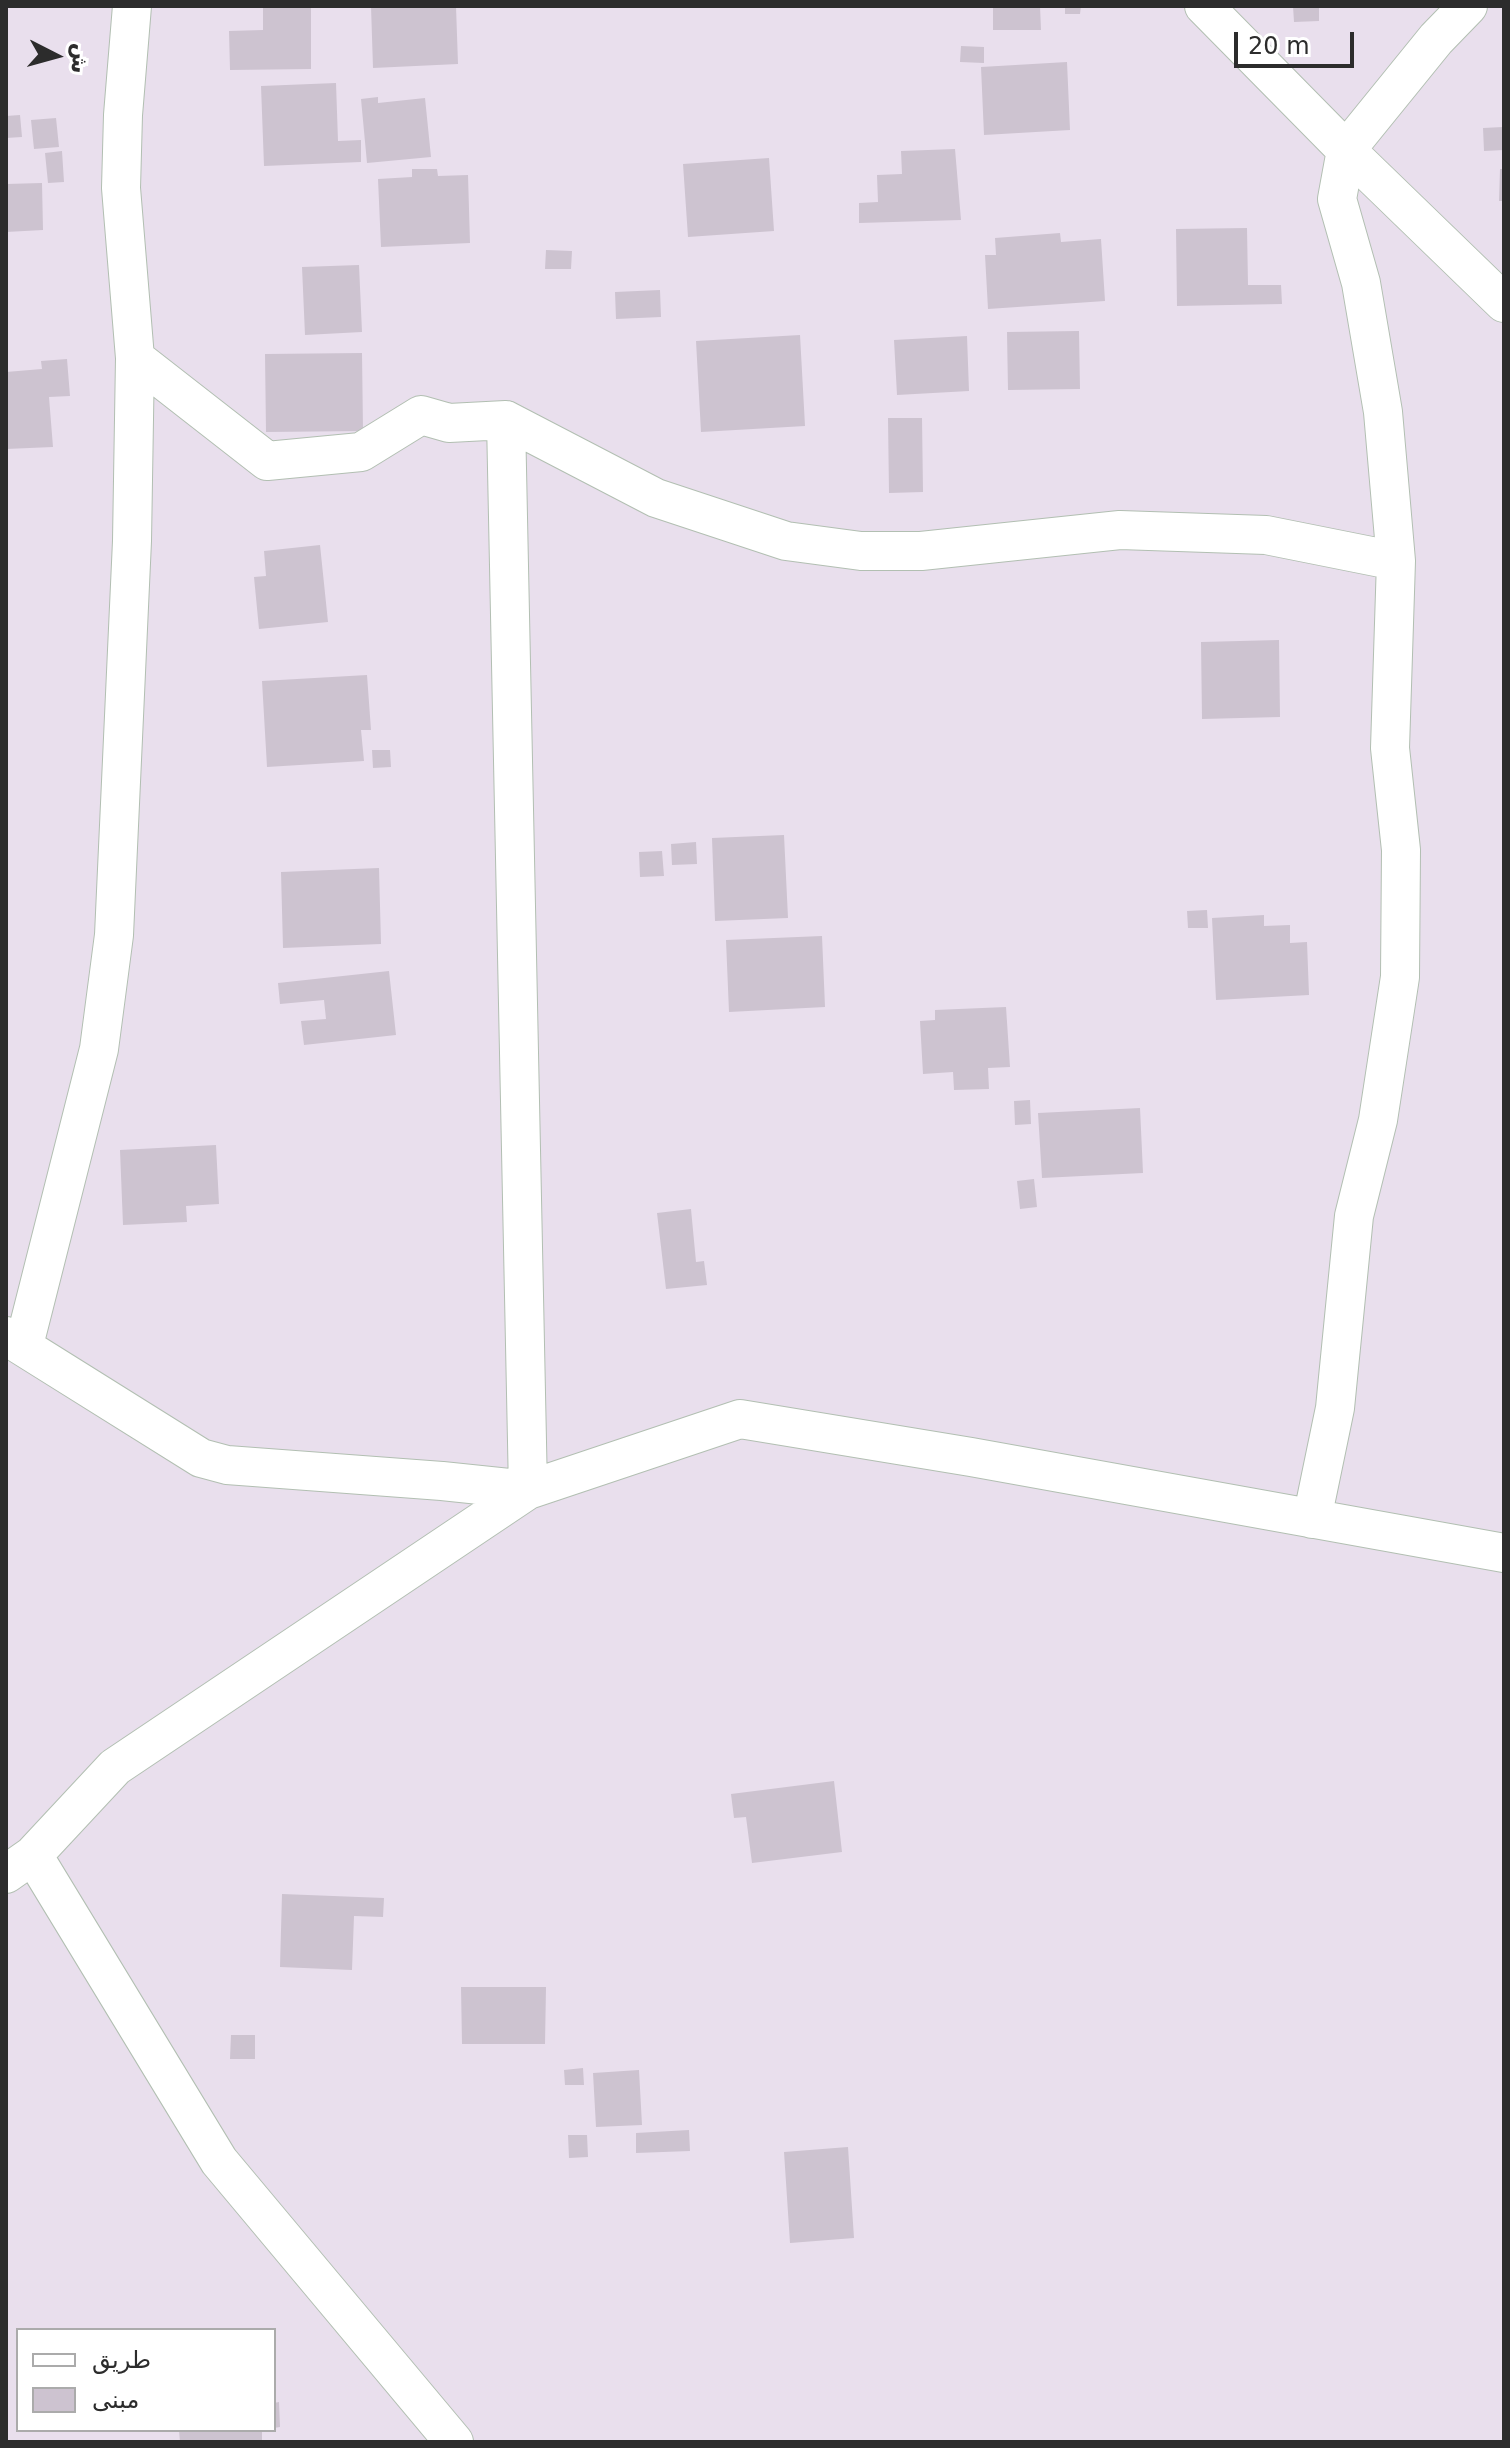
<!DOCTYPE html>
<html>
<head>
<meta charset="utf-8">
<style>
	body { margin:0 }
	#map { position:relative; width:1510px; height:2448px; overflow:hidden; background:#e9dfed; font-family:"DejaVu Sans",Vazirmatn,sans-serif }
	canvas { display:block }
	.frame { position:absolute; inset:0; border:8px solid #2c2c2c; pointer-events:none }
	.legend { position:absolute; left:16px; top:2328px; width:260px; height:104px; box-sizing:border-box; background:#fff; border:2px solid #ababab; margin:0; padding:10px 14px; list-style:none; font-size:24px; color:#2c2c2c }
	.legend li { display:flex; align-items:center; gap:16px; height:40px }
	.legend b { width:40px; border:2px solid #ababab }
	.north { position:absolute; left:16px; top:16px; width:80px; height:80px; -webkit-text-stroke:6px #fff; paint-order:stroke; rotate:96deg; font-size:22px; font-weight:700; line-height:32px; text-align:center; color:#2c2c2c }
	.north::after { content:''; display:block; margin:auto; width:28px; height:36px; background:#2c2c2c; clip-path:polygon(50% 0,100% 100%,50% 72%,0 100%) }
	.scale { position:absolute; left:1234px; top:32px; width:120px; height:36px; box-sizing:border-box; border:4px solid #2c2c2c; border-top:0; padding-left:10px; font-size:24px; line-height:28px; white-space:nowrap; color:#2c2c2c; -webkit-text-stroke:6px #fff; paint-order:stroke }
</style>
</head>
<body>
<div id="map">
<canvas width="1510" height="2448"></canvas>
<div class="frame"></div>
<ul class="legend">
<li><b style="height:10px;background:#fff"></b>طريق</li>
<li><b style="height:22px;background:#cdc3d0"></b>مبنى</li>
</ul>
<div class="north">ش</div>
<div class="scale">20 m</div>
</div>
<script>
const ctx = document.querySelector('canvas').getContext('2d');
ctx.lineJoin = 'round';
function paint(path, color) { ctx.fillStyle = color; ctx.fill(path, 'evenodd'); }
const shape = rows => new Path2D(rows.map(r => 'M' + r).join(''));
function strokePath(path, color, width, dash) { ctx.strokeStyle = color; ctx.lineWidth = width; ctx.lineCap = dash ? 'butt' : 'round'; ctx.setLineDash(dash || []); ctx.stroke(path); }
paint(shape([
	[263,6,311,6,311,69,230,70,229,31,263,30],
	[371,6,456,6,458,64,373,68],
	[993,6,1040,6,1041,30,993,30],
	[1065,6,1081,6,1080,14,1065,14],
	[1293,6,1319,6,1319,21,1294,22],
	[961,46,984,47,984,63,960,62],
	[1067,62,1070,130,984,135,981,67],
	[336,83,338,141,361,140,361,162,264,166,261,86],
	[378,97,378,103,425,98,431,157,367,163,361,99],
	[20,115,22,137,6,138,6,116],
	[56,118,59,147,34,149,31,120],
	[1503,127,1504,150,1484,151,1483,128],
	[955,149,961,220,859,223,859,203,878,202,877,175,902,174,901,151],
	[62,151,64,182,48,183,45,153],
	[769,158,774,231,688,237,683,164],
	[412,169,437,169,438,176,468,175,470,243,381,247,378,179,412,177],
	[1500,169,1504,169,1504,201,1499,201],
	[42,183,43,230,6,232,6,184],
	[1247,228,1248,285,1281,285,1282,304,1177,306,1176,229],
	[1060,233,1061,242,1101,239,1105,301,988,309,985,255,996,255,995,238],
	[546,250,572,251,571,269,545,269],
	[359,265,362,332,305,335,302,267],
	[660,290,661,317,616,319,615,292],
	[1079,331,1080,389,1008,390,1007,332],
	[800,335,805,426,701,432,696,341],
	[967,336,969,391,897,395,894,340],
	[362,353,363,431,266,432,265,354],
	[67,359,70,396,49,397,53,447,6,449,6,372,42,369,41,361],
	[888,418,922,418,923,492,889,493],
	[320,545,328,622,259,629,254,577,266,576,264,551],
	[1279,640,1280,717,1202,719,1201,642],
	[367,675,371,730,361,730,364,761,267,767,262,681],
	[372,750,390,750,391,767,373,768],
	[784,835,788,918,715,921,712,838],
	[696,842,697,864,672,865,671,844],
	[662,851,664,876,640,877,639,852],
	[379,868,381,944,283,948,281,872],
	[1207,910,1208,928,1188,928,1187,911],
	[1264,915,1264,926,1290,925,1290,943,1307,942,1309,995,1216,1000,1212,918],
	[822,936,825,1007,729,1012,726,940],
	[389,971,396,1035,304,1045,301,1021,326,1019,324,1000,280,1004,278,983],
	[1006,1007,1010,1067,988,1068,989,1089,954,1090,953,1072,923,1074,920,1021,935,1020,935,1010],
	[1030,1100,1031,1124,1015,1125,1014,1101],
	[1140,1108,1143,1173,1042,1178,1038,1113],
	[216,1145,219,1204,186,1206,187,1222,123,1225,120,1150],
	[1034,1179,1037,1207,1020,1209,1017,1181],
	[691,1209,696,1262,704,1261,707,1285,666,1289,657,1213],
	[834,1781,842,1852,752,1863,746,1817,734,1818,731,1794],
	[282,1894,384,1898,383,1917,354,1916,352,1970,280,1967],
	[461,1987,546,1987,545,2044,462,2044],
	[231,2035,255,2035,255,2059,230,2059],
	[583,2068,584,2085,565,2085,564,2070],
	[639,2070,642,2125,596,2127,593,2073],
	[689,2130,690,2151,636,2153,636,2133],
	[568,2135,587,2135,588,2157,569,2158],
	[848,2147,854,2238,790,2243,784,2152],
	[279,2402,280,2427,274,2428,274,2403],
	[179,2430,262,2430,262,2442,180,2442]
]), '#cdc3d0');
const street = shape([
	[1204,6,1346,150,1504,303],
	[135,358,267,461,361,452,421,415,449,423,506,420,656,498,786,541,861,551,921,551,1120,530,1266,535,1396,561],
	[6,1336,201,1458,227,1465,442,1481,528,1490,740,1419,971,1457,1504,1553],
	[24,1345,99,1049,114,935,132,541,135,358,121,188,123,115,132,6],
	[1312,1519,1335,1408,1354,1216,1378,1120,1400,977,1401,850,1390,748,1396,561,1383,412,1361,283,1337,199,1346,150,1436,39,1468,6],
	[33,1855,219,2161,454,2442],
	[6,1874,33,1855,115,1767,528,1490,506,420]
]);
strokePath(street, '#b2bfb2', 40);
strokePath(street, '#fff', 38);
</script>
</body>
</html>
